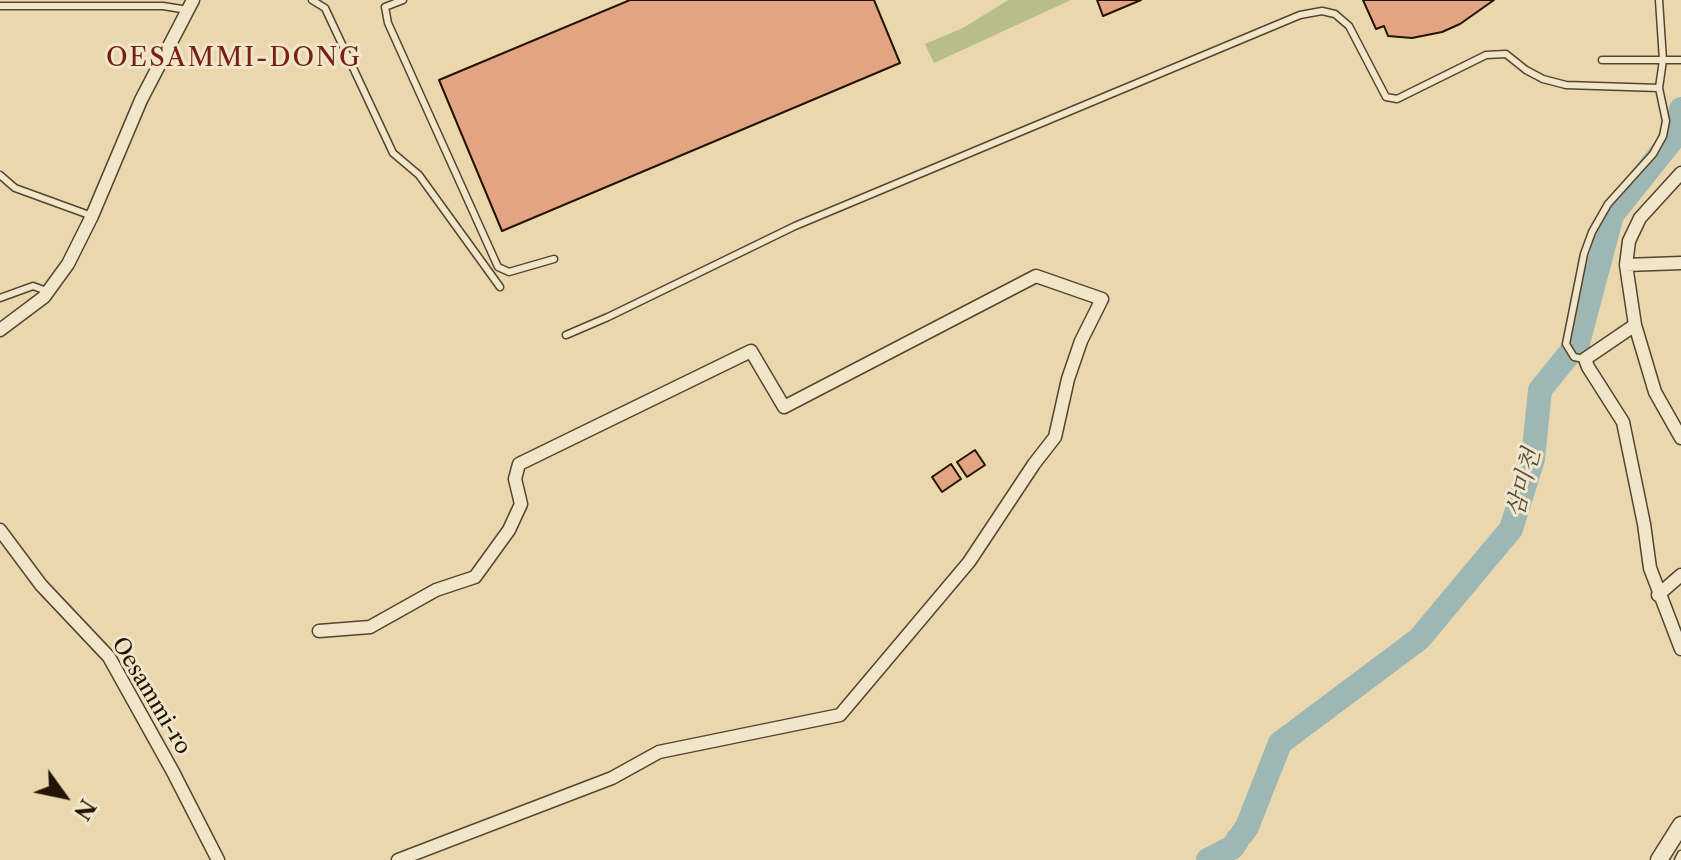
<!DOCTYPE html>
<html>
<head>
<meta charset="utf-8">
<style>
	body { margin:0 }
	#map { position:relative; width:1681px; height:860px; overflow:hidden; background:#ead7ad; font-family:"Libre Caslon Text",serif }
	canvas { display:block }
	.north { position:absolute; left:24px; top:756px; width:80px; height:80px; -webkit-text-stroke:6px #f1e5ca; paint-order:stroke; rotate:123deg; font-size:22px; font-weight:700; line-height:32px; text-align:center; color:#221403 }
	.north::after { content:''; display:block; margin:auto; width:28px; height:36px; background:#221403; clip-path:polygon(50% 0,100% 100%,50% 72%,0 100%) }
</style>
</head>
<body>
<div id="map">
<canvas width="1681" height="860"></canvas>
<div class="north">N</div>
</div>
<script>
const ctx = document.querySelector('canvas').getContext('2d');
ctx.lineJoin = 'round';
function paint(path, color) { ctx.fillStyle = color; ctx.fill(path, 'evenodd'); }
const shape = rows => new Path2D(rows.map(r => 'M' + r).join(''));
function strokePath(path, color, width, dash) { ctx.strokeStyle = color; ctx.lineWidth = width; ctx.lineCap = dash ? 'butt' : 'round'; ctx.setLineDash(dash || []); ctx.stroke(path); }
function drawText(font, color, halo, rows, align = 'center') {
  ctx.font = font + ' "Libre Caslon Text","Noto Serif KR",serif'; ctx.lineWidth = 6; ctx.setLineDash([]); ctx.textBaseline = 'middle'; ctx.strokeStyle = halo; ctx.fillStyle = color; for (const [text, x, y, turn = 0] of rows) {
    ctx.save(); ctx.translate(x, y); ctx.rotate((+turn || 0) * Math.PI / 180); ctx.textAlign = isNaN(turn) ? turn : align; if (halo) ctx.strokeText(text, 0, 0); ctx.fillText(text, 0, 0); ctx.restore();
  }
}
paint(shape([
	[1008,0,1071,0,934,63,925,44,963,28]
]), '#b8be88');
strokePath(shape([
	[1242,834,1247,827,1280,743,1419,639,1511,529,1533,459,1540,390,1578,343,1612,215,1675,136,1681,109],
	[1208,860,1233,847,1238,839]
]), '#9db7b5', 24);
const building = shape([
	[630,0,874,0,900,63,502,231,439,80,630,0],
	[1097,0,1141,0,1103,16,1097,0],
	[1363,0,1494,0,1460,24,1442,32,1412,38,1388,36,1384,26,1376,29,1363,0],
	[975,450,985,465,967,477,957,462,975,450],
	[951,464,961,479,942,492,932,477,951,464]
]);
paint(building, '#e3a483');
strokePath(building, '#221403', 2);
const service = shape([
	[312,0,325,8,393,153,419,175,500,287],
	[403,0,385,7,388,23,498,267,509,272,554,259],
	[0,6,163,6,188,10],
	[1602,60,1681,60],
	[0,175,15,188,92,216],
	[0,298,33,286,49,292],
	[566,335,608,317,795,226,1300,15,1322,11,1335,14,1349,26,1386,97,1397,99,1486,55,1506,54,1526,70,1543,79,1566,85,1659,88,1663,60,1659,0],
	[1585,359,1574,357,1566,344,1584,254,1592,232,1608,204,1653,154,1663,136,1666,121,1659,88],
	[1678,860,1681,854]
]);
const minor = shape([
	[1681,173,1640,218,1629,241,1626,265,1635,325,1655,392,1681,438],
	[1626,265,1681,263],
	[1635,325,1585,359,1588,367,1623,422,1644,524,1650,568,1681,649],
	[0,330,44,297,68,264,92,216,141,100,193,0],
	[0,530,41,585,109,657,173,772,218,860],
	[1658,595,1681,575],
	[319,631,370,627,436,590,475,577,509,530,521,504,515,479,519,464,751,351,784,407,1036,276,1102,299,1081,341,1068,379,1055,437,1034,464,969,562,840,715,659,752,612,778,398,860]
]);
const tertiary = shape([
	[1659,860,1681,825]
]);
strokePath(service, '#54452e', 9);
strokePath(minor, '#54452e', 15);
strokePath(tertiary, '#54452e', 19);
strokePath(service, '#f1e5ca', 6);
strokePath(minor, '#f1e5ca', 12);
strokePath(tertiary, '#f1e5ca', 16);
drawText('22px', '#221403', '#f1e5ca', [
	["Oesammi-ro",151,696,59]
]);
drawText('italic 24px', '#4d4d41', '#f1e5ca', [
	["삼미천",1524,483,-75]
]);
ctx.letterSpacing = '2px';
drawText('26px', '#7a1f14', '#f1e5ca', [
	["OESAMMI-DONG",234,58]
]);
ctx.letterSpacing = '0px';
</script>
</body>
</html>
